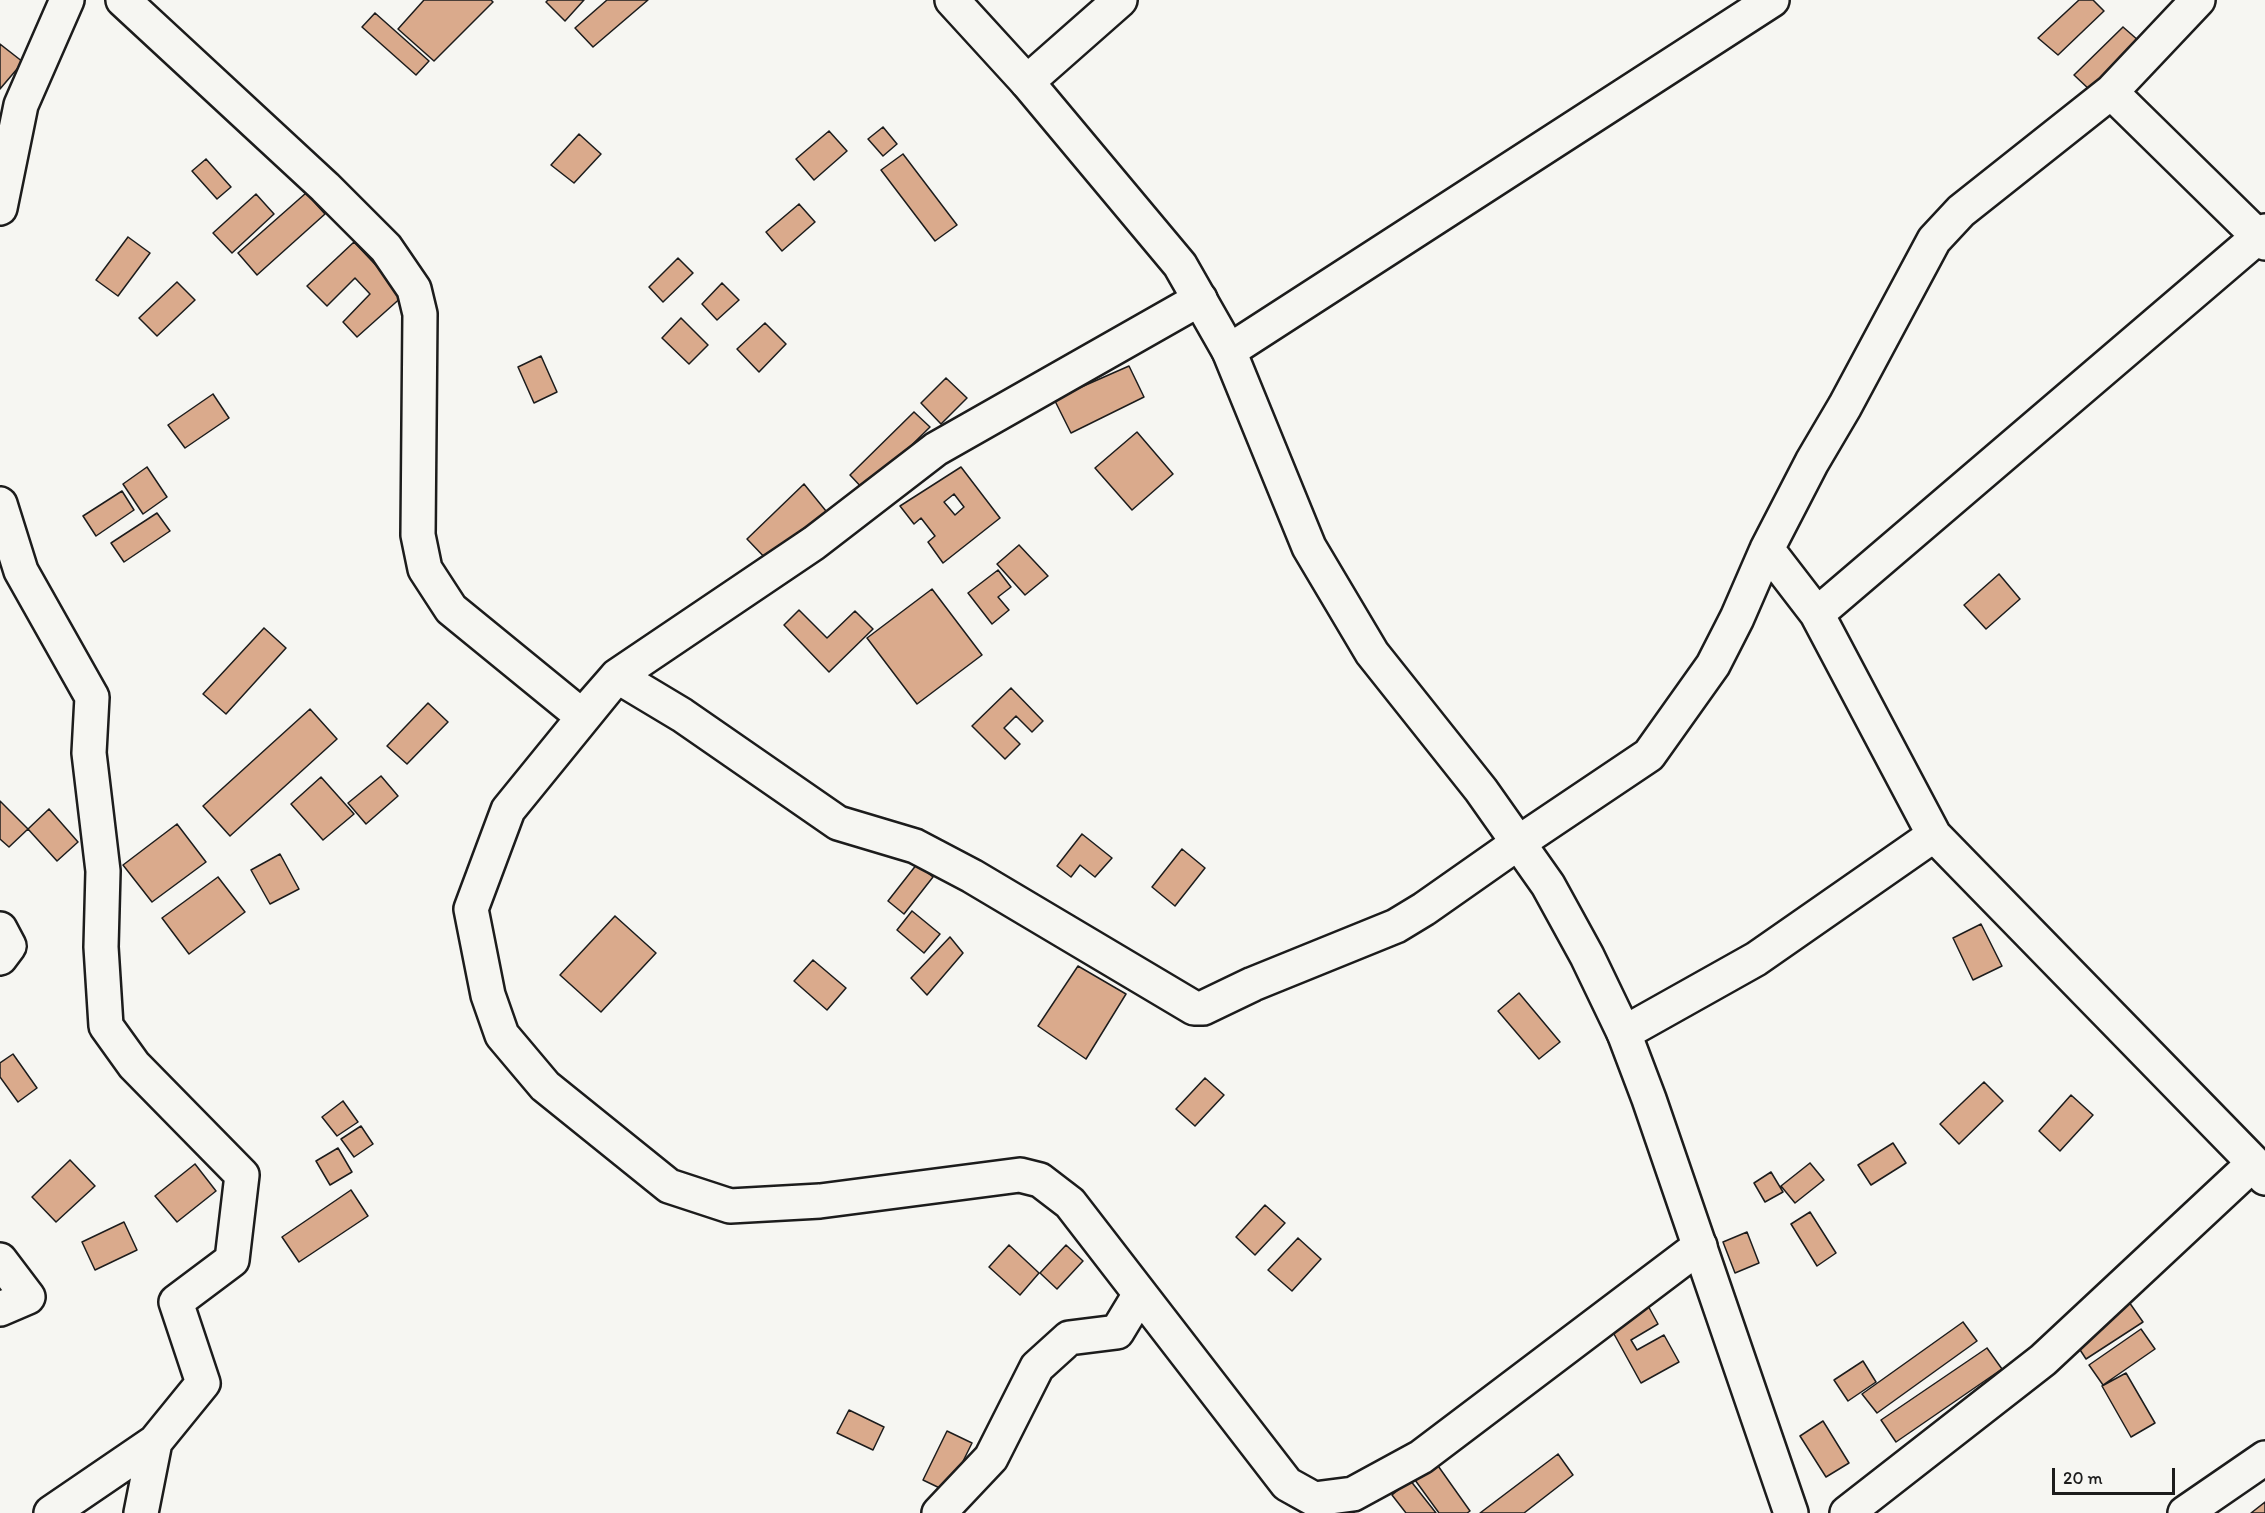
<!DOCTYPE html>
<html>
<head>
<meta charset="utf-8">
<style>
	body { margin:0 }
	#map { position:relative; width:2265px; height:1513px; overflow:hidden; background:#f6f6f2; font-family:Itim,sans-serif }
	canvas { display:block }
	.scale { position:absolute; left:2052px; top:1468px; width:123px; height:27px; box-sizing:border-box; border:3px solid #1c1c1c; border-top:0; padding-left:8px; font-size:18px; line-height:21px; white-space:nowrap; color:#1c1c1c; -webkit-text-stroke:4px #f6f6f2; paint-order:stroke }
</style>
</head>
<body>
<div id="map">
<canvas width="2265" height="1513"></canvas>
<div class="scale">20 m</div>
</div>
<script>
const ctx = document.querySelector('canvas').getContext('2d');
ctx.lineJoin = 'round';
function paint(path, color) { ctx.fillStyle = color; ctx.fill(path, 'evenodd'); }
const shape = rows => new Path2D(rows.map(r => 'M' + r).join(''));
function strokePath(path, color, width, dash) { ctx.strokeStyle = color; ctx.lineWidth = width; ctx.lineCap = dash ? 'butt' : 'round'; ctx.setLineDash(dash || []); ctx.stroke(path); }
const building = shape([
	[424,0,491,0,493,2,434,61,398,29,424,0],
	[548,0,584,0,565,21,546,2,548,0],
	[607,0,648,0,593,47,575,28,607,0],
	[2079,0,2093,0,2104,11,2058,55,2038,38,2079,0],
	[375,13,429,61,416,75,362,27,375,13],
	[2123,27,2139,41,2091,91,2074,75,2123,27],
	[0,44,23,62,0,89,0,44],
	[883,127,897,144,883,156,868,139,883,127],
	[829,131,847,151,814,180,796,159,829,131],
	[579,134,601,154,574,183,551,165,579,134],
	[903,154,957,225,935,241,881,170,903,154],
	[206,159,231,187,217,199,192,171,206,159],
	[306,193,325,214,257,275,238,253,306,193],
	[256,194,274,214,232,253,213,233,256,194],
	[799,204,815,222,782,251,766,232,799,204],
	[128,237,150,253,118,296,96,280,128,237],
	[354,242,404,295,357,337,343,322,370,294,355,278,327,306,307,286,354,242],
	[678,258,693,273,663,302,649,287,678,258],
	[177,282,195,300,157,336,139,318,177,282],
	[722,283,739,300,717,320,702,304,722,283],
	[681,318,708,345,689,364,662,338,681,318],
	[765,323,786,344,759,372,737,349,765,323],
	[541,356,557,392,534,403,518,367,541,356],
	[1129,366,1144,397,1071,433,1054,399,1129,366],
	[946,378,967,398,941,424,921,403,946,378],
	[213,394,229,418,185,448,168,425,213,394],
	[914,412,930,427,865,491,850,475,914,412],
	[1137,432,1173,474,1132,510,1095,468,1137,432],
	[147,467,167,497,143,514,123,484,147,467],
	[961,467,1000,518,943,563,928,542,935,536,921,518,914,524,900,506,961,467],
	[954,494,964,507,955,515,944,502,954,494],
	[804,484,826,511,814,543,770,563,747,539,804,484],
	[122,491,134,510,96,536,83,516,122,491],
	[157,513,170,531,124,562,111,543,157,513],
	[1019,545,1048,576,1025,595,997,564,1019,545],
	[998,570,1011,587,998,597,1009,610,992,624,968,593,998,570],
	[1999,574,2020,599,1986,629,1964,605,1999,574],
	[932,589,982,655,917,704,867,638,932,589],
	[799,610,827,638,855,611,873,629,829,672,784,625,799,610],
	[264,628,286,648,226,714,203,694,264,628],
	[1011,688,1043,721,1032,732,1016,716,1004,728,1020,744,1005,759,972,726,1011,688],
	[428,703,448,722,407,764,387,746,428,703],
	[310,709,337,739,230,836,203,806,310,709],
	[381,776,398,796,366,824,348,803,381,776],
	[321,777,354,814,323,840,291,804,321,777],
	[0,801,28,829,9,847,0,839,0,801],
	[49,809,78,842,57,861,28,829,49,809],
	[177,824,206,862,152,902,123,865,177,824],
	[1082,834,1112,858,1095,877,1080,865,1071,877,1057,866,1082,834],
	[1182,849,1205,868,1175,906,1152,887,1182,849],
	[280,854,299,889,270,904,251,870,280,854],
	[917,864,933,877,904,914,888,901,917,864],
	[218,877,245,912,189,954,162,918,218,877],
	[912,911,940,934,924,953,897,930,912,911],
	[615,916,656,953,601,1012,560,975,615,916],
	[1981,924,2002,966,1973,980,1953,938,1981,924],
	[950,937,963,953,927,995,911,978,950,937],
	[813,960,846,988,827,1010,794,981,813,960],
	[1078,966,1126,994,1086,1059,1038,1026,1078,966],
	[1519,993,1560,1042,1539,1059,1498,1011,1519,993],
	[13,1054,37,1088,18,1102,0,1077,0,1063,13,1054],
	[1205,1078,1224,1095,1195,1126,1176,1109,1205,1078],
	[1984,1082,2003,1101,1959,1144,1940,1124,1984,1082],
	[2071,1095,2093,1115,2060,1151,2039,1131,2071,1095],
	[343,1101,358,1122,337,1136,322,1117,343,1101],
	[361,1126,373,1144,354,1157,341,1139,361,1126],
	[1893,1143,1906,1163,1871,1185,1858,1165,1893,1143],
	[338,1148,352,1172,330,1185,316,1161,338,1148],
	[70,1160,95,1186,56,1222,32,1197,70,1160],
	[1810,1163,1824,1180,1795,1203,1781,1186,1810,1163],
	[195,1164,216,1191,177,1222,155,1196,195,1164],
	[1771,1172,1783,1192,1765,1202,1754,1183,1771,1172],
	[351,1190,368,1216,299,1262,282,1237,351,1190],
	[1265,1205,1285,1223,1255,1255,1236,1237,1265,1205],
	[1810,1212,1836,1253,1817,1266,1791,1224,1810,1212],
	[124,1222,137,1250,95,1270,82,1242,124,1222],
	[1747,1232,1759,1263,1735,1273,1723,1242,1747,1232],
	[1298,1238,1321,1259,1292,1291,1268,1270,1298,1238],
	[1009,1245,1039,1273,1020,1295,989,1267,1009,1245],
	[1066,1245,1083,1261,1057,1289,1040,1273,1066,1245],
	[2129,1302,2143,1322,2086,1359,2073,1339,2129,1302],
	[1647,1304,1658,1324,1631,1340,1637,1350,1664,1335,1679,1362,1641,1383,1609,1325,1647,1304],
	[1963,1322,1977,1341,1877,1413,1862,1394,1963,1322],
	[2141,1329,2155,1349,2103,1385,2089,1365,2141,1329],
	[1987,1348,2002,1369,1896,1442,1881,1420,1987,1348],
	[1863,1361,1876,1382,1848,1401,1834,1380,1863,1361],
	[2126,1373,2155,1423,2131,1437,2102,1386,2126,1373],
	[849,1410,884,1427,873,1450,837,1433,849,1410],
	[1823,1421,1849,1463,1826,1477,1800,1436,1823,1421],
	[947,1431,972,1443,948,1492,923,1480,947,1431],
	[1558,1454,1573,1475,1524,1513,1480,1513,1558,1454],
	[1436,1463,1470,1511,1467,1513,1439,1513,1415,1480,1436,1463],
	[1410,1480,1436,1513,1406,1513,1392,1495,1410,1480],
	[2265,1502,2265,1513,2251,1513,2265,1502]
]);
paint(building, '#daaa8c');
strokePath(building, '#1c1c1c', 1.5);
const street = shape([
	[123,0,325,187,386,248,414,289,420,314,418,535,425,569,451,609,582,716,617,676,814,543,936,449,1200,299],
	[1027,82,1120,0],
	[2111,92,2265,243],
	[0,208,21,105,67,0],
	[1229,351,1772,0],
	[0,504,21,571,92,697,89,753,103,871,101,947,106,1026,134,1065,242,1175,232,1260,176,1302,203,1383,155,1442,141,1513],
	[1767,549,1817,614,1934,835,2254,1163,2265,1178],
	[1817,614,2265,231],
	[617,676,682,715,838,823,915,846,972,876,1194,1008,1203,1008,1253,984,1396,926,1424,909,1518,843,1649,755,1713,665,1737,618,1767,549,1812,462,1845,406,1934,240,1961,211,2111,92,2198,0],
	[617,676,508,810,471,909,488,995,502,1035,545,1086,669,1186,730,1206,820,1201,1020,1175,1040,1180,1070,1203,1287,1484,1314,1499,1353,1494,1421,1457,1700,1246],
	[0,929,9,946,0,958],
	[1624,1033,1756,959,1934,835],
	[0,1260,28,1297,0,1309],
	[51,1513,155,1442],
	[939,1513,991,1458,1037,1367,1069,1338,1117,1332,1140,1294],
	[1847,1513,2043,1360,2254,1163],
	[2185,1513,2265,1458]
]);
const secondary = shape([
	[952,0,1027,82,1180,265,1229,351,1309,547,1372,653,1481,790,1548,885,1587,956,1624,1033,1649,1099,1791,1513]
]);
strokePath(street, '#1c1c1c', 38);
strokePath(secondary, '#1c1c1c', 38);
strokePath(street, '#f6f6f2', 33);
strokePath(secondary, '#f6f6f2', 33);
</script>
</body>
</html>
